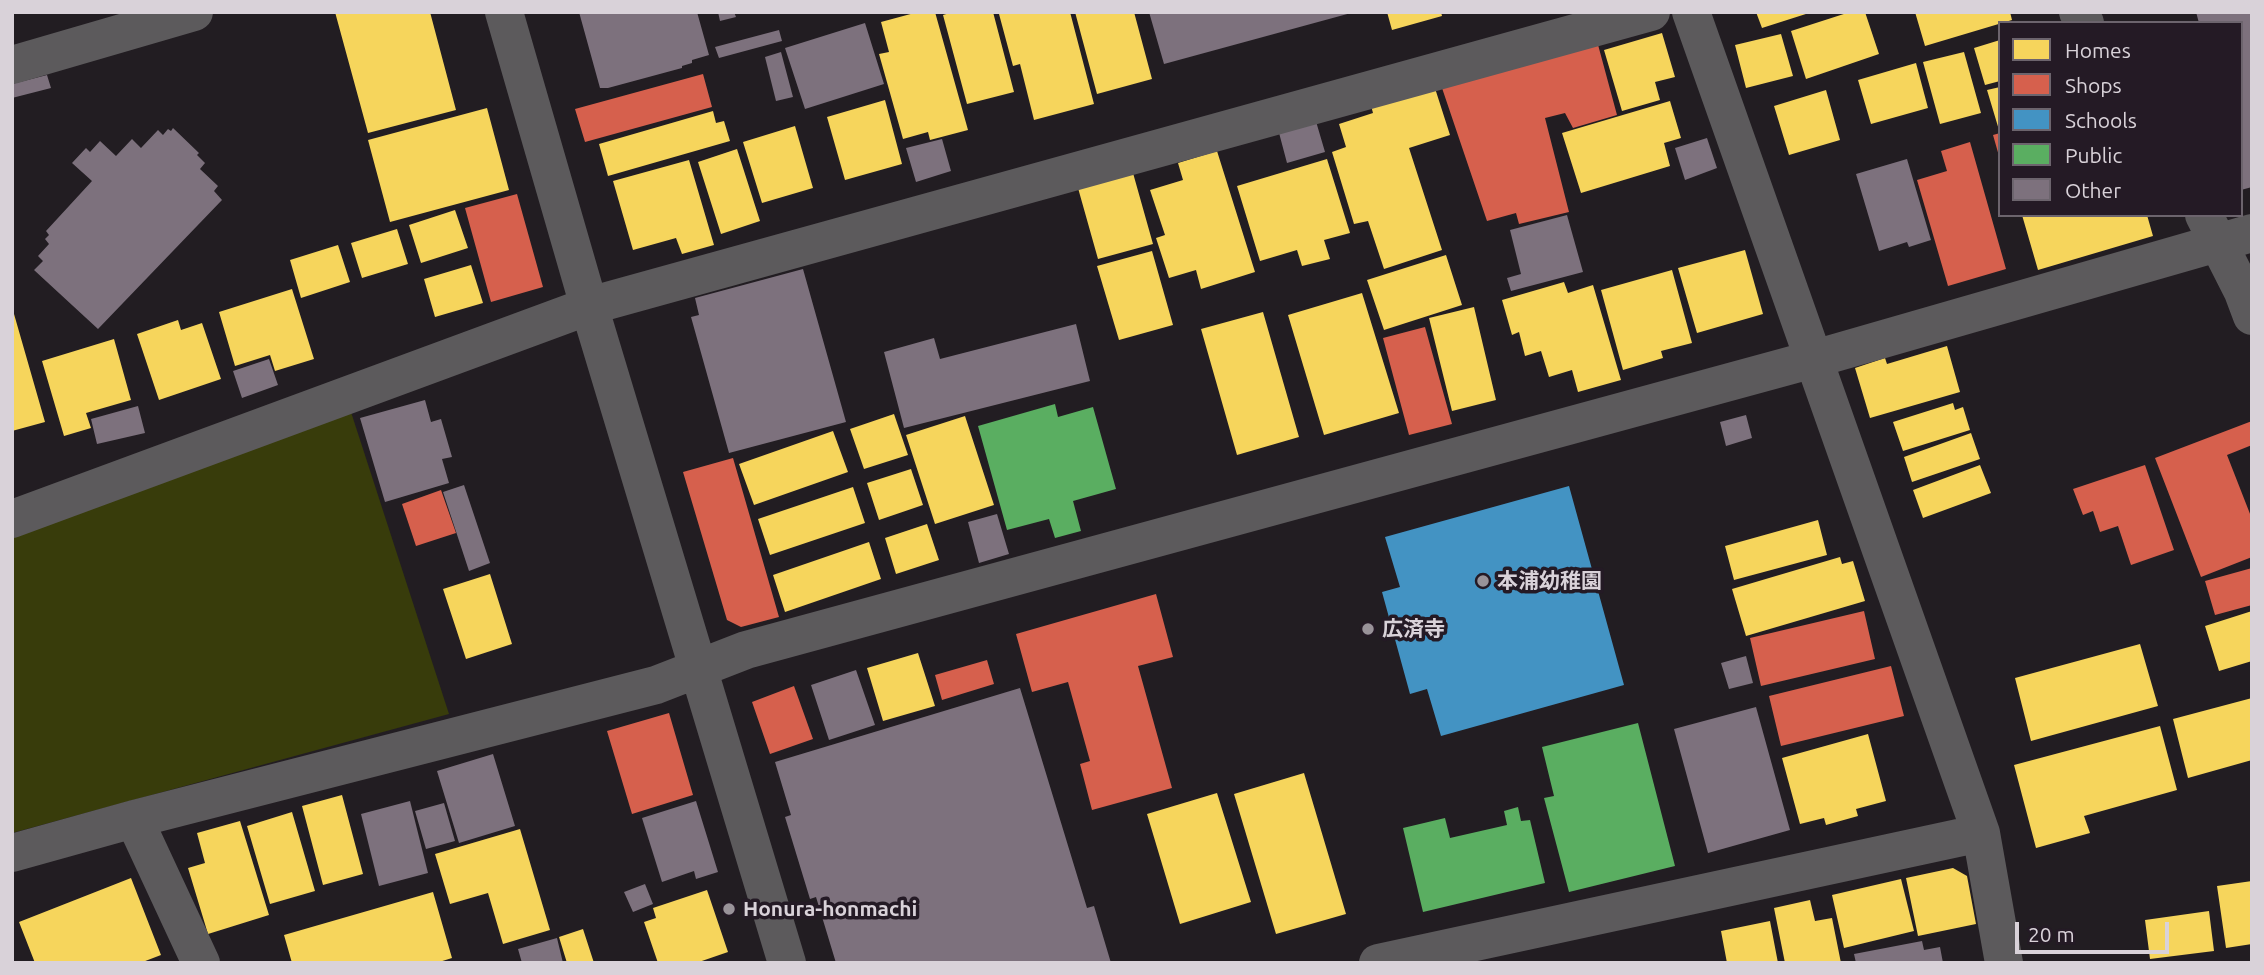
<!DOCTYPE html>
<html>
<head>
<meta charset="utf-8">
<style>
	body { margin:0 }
	#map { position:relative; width:2264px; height:975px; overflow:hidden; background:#221d22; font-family:Ubuntu,sans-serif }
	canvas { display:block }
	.frame { position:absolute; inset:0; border:14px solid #d9d2d9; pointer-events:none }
	.legend { position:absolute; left:1998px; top:21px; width:245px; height:196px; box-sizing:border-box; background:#241a25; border:2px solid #6c646d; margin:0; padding:9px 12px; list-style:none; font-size:21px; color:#d9d2d9 }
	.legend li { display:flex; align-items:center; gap:14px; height:35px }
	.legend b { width:35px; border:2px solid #6c646d }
	.scale { position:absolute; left:2015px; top:922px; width:154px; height:32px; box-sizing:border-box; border:4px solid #d9d2d9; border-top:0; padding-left:9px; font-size:21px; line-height:24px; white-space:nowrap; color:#d9d2d9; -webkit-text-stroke:5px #241a25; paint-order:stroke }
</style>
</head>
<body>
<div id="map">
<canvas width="2264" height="975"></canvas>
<div class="frame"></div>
<ul class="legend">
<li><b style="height:19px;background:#f6d55c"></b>Homes</li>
<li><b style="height:19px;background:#d6604d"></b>Shops</li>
<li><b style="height:19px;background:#4393c3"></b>Schools</li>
<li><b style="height:19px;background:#5aae61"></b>Public</li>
<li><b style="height:19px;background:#7d717d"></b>Other</li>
</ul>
<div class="scale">20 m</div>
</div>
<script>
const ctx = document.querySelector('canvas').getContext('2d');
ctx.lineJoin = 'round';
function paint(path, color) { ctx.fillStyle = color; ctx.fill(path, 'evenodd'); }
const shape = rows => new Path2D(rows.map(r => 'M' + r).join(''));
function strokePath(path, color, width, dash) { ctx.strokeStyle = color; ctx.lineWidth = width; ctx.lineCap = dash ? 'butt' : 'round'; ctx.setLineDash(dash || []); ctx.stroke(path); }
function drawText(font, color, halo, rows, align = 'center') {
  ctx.font = font + ' Ubuntu,"Noto Sans JP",sans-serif'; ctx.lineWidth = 7; ctx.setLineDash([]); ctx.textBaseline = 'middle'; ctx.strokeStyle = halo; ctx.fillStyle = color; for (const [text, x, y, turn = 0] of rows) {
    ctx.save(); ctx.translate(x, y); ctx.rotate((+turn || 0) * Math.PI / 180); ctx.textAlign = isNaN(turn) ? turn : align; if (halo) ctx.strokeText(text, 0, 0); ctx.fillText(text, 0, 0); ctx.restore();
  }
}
paint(shape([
	[350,409,449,714,12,833,12,533]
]), '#383c0b');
paint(shape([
	[335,12,430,12,456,110,368,133],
	[918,12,935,12,968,130,930,140,928,132,903,139,879,54,889,52,881,22],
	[953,12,993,12,1014,92,967,104,943,15],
	[1008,12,1070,12,1094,104,1034,120,1020,64,1013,66,999,14],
	[1075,12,1134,12,1152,79,1097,94],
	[1387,12,1441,12,1442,16,1392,30],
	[1756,12,1809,12,1809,13,1762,28],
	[1850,12,1865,12,1879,54,1806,79,1791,31],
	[1915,12,2010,12,2012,20,1925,46],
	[1662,33,1675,77,1655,82,1660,100,1622,111,1604,50],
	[1781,34,1793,76,1746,88,1735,45],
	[2000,40,2000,81,1985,85,1974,48],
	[1964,52,1981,113,1940,124,1923,62],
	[1916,63,1928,108,1871,124,1858,80],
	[1433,82,1450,135,1409,148,1442,250,1384,269,1368,221,1354,224,1332,152,1346,147,1339,124,1373,113,1370,102],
	[2000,87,2000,130,1999,130,1987,90],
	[1826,90,1840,140,1789,155,1774,106],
	[885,100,902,164,845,180,827,117],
	[1670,101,1681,138,1664,143,1670,166,1581,193,1562,133],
	[487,108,509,190,390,222,368,140],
	[713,111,716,123,724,121,730,141,608,176,599,144],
	[795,126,813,188,762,203,743,142],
	[737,149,760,221,721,234,698,162],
	[1217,151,1255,272,1201,289,1196,270,1169,278,1156,238,1165,235,1150,190,1183,180,1178,163],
	[1327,159,1350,233,1324,240,1330,259,1302,266,1297,250,1260,261,1237,186],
	[689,160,714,245,682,254,676,238,633,250,613,181],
	[1133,173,1153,244,1098,259,1078,188],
	[455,210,468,248,421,263,409,225],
	[2022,215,2147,215,2153,236,2038,270],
	[397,229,408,264,362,278,351,243],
	[338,245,350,282,301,298,290,260],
	[1745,250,1763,314,1697,333,1678,268],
	[1152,251,1173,325,1119,340,1097,266],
	[1446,255,1462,305,1384,330,1367,280],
	[471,265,483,303,435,317,424,279],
	[1672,270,1692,343,1661,351,1663,358,1623,370,1601,290],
	[1564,282,1568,293,1593,285,1621,380,1578,392,1572,370,1549,377,1541,351,1525,356,1519,332,1512,335,1502,300],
	[292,289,314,359,275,371,270,355,235,366,219,312],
	[1362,293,1399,413,1324,435,1288,315],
	[12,307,45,422,12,431],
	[1474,307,1496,400,1452,411,1429,318],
	[1263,312,1299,437,1237,455,1201,329],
	[178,320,181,330,202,323,221,379,159,400,137,334],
	[114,339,131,400,86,413,91,428,64,436,42,361],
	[1947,346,1960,392,1870,418,1855,368,1885,358,1887,364],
	[1953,403,1955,410,1963,407,1970,430,1903,451,1893,422],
	[894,414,908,455,864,469,850,429],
	[965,416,994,505,935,524,906,435],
	[833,431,848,472,754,505,739,464],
	[1971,433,1980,459,1912,482,1904,457],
	[1980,465,1991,493,1923,518,1913,490],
	[911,469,923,505,879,520,867,483],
	[853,487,865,523,770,555,758,519],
	[1818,520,1827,555,1734,580,1725,546],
	[927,524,939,560,896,574,885,538],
	[869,542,881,579,785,612,773,575],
	[1840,557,1842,564,1853,561,1865,601,1746,636,1732,589],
	[490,574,512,644,466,659,443,589],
	[2252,611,2252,661,2219,671,2205,626],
	[2140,644,2158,706,2031,741,2015,678],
	[918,653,935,706,883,721,867,668],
	[2252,698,2252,760,2188,778,2173,719],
	[2160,726,2177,790,2084,816,2090,833,2036,848,2014,765],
	[1868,734,1886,801,1856,809,1858,816,1826,825,1824,818,1800,824,1782,758],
	[1304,773,1346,914,1276,934,1234,794],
	[1217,793,1251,902,1180,924,1147,814],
	[342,795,363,874,323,885,302,806],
	[292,812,315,891,270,904,247,826],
	[240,821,269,915,208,934,188,868,205,863,197,833],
	[520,829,550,930,503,944,488,893,450,904,435,854],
	[1953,868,1967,876,1976,924,1918,936,1906,878],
	[131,878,161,955,140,963,35,963,19,922],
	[1901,879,1914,931,1844,948,1832,895],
	[2252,881,2252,944,2226,948,2217,886],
	[707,890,728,952,696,963,658,963,644,922,656,918,653,908],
	[433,892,452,958,436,963,292,963,284,935],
	[1810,900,1815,921,1832,918,1841,963,1785,963,1774,908],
	[2209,911,2214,951,2150,959,2145,920],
	[1770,921,1778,963,1727,963,1721,931],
	[583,929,594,963,567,963,559,937]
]), '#f6d55c');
paint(shape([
	[1597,41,1617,115,1573,128,1565,113,1545,118,1569,212,1519,224,1516,213,1487,221,1442,88],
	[703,74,712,107,585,142,575,109],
	[2000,133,2000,156,1999,156,1993,135],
	[1970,142,2006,269,1948,286,1917,180,1947,171,1941,151],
	[517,194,543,287,491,302,465,208],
	[1425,327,1452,424,1409,435,1383,338],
	[2252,421,2252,445,2227,455,2252,519,2252,557,2201,577,2155,458],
	[733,458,779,617,741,627,727,620,683,472],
	[2145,465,2174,550,2131,565,2118,526,2100,532,2093,511,2083,515,2073,489],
	[441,490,456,533,416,546,402,504],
	[2252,568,2252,605,2215,615,2205,581],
	[1156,594,1173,657,1138,666,1172,788,1092,810,1080,764,1090,761,1068,682,1032,692,1016,634],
	[1864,611,1875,659,1761,686,1750,638],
	[987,660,994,684,942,700,935,675],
	[1891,666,1904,716,1781,746,1769,696],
	[794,686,813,739,770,754,752,702],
	[669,713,693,795,632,814,607,731]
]), '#d6604d');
paint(shape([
	[1569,486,1624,685,1441,736,1427,689,1410,694,1382,592,1400,587,1385,537]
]), '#4393c3');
paint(shape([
	[1055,404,1058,417,1093,407,1116,489,1073,501,1081,531,1055,538,1049,519,1007,530,978,426],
	[1638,723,1675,866,1569,892,1544,798,1554,796,1542,747],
	[1518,807,1521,821,1530,820,1545,883,1423,912,1403,828,1445,818,1450,838,1507,825,1504,811]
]), '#5aae61');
paint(shape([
	[579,12,697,12,709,55,692,60,692,63,682,66,682,68,608,88,600,88],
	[718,12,734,12,736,17,720,21],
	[1149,12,1351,12,1351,13,1164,64],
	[2196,12,2252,12,2252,187,2241,190,2241,23,2199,23],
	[865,23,884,84,805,109,785,48],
	[779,30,782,41,719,58,715,47],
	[781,52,793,97,776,101,765,57],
	[47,75,51,88,12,98,12,84],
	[1315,118,1325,152,1287,163,1278,129],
	[173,128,199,153,197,155,205,163,200,169,218,186,214,191,222,200,98,329,34,270,43,261,38,256,49,244,45,239,49,235,46,231,92,181,72,163,86,148,90,152,100,141,116,156,132,139,141,148,158,130,163,135,168,129,171,131],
	[1707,138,1717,168,1685,180,1675,148],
	[942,139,951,171,916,182,906,148],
	[1907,159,1931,240,1909,247,1907,242,1879,251,1856,174],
	[1567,215,1583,272,1511,291,1507,278,1521,274,1510,230],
	[803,269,846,422,729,453,691,317,699,315,695,298],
	[1076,324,1090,381,904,428,884,352,934,338,940,359],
	[269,359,278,385,242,398,233,371],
	[425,400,431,422,441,419,452,457,442,459,449,483,385,502,360,418],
	[138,406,145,433,97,444,91,419],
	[1746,415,1752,438,1726,446,1720,422],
	[464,485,490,563,469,571,443,492],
	[997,514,1009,554,979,563,968,522],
	[1746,656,1753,683,1729,689,1721,663],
	[856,670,875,725,829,740,811,685],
	[1020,688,1087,908,1094,906,1111,963,836,963,816,897,810,899,785,817,791,815,775,762],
	[1756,707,1790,830,1708,853,1674,729],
	[493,754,515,826,459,843,437,771],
	[410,801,428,873,379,886,361,814],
	[696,801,718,872,696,879,694,871,662,882,642,818],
	[444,803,455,841,426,849,415,811],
	[645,884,653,904,633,912,624,892],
	[557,938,563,963,522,963,518,949],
	[1922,941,1924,950,1940,947,1943,963,1856,963,1854,954]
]), '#7d717d');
strokePath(shape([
	[504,12,589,306,787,963],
	[1691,12,1981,833,2004,963],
	[2078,12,2085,23],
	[12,65,194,12],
	[2204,215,2243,292,2252,316],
	[12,519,589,306,1651,12],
	[134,819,201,963],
	[12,853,134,819,656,685,746,650,1814,359,2252,233],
	[1378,963,1981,833]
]), '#5c5a5c', 38);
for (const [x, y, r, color] of [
	[1483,581,7,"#999399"],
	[1368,629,7,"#999399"],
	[729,909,7,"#999399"]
]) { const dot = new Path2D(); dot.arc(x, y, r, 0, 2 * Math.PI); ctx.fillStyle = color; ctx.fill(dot); strokePath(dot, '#241a25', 2.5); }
drawText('bold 21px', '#d9d2d9', '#241a25', [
	["本浦幼稚園",1497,581],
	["広済寺",1382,629],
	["Honura-honmachi",743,909]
], 'left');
</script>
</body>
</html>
